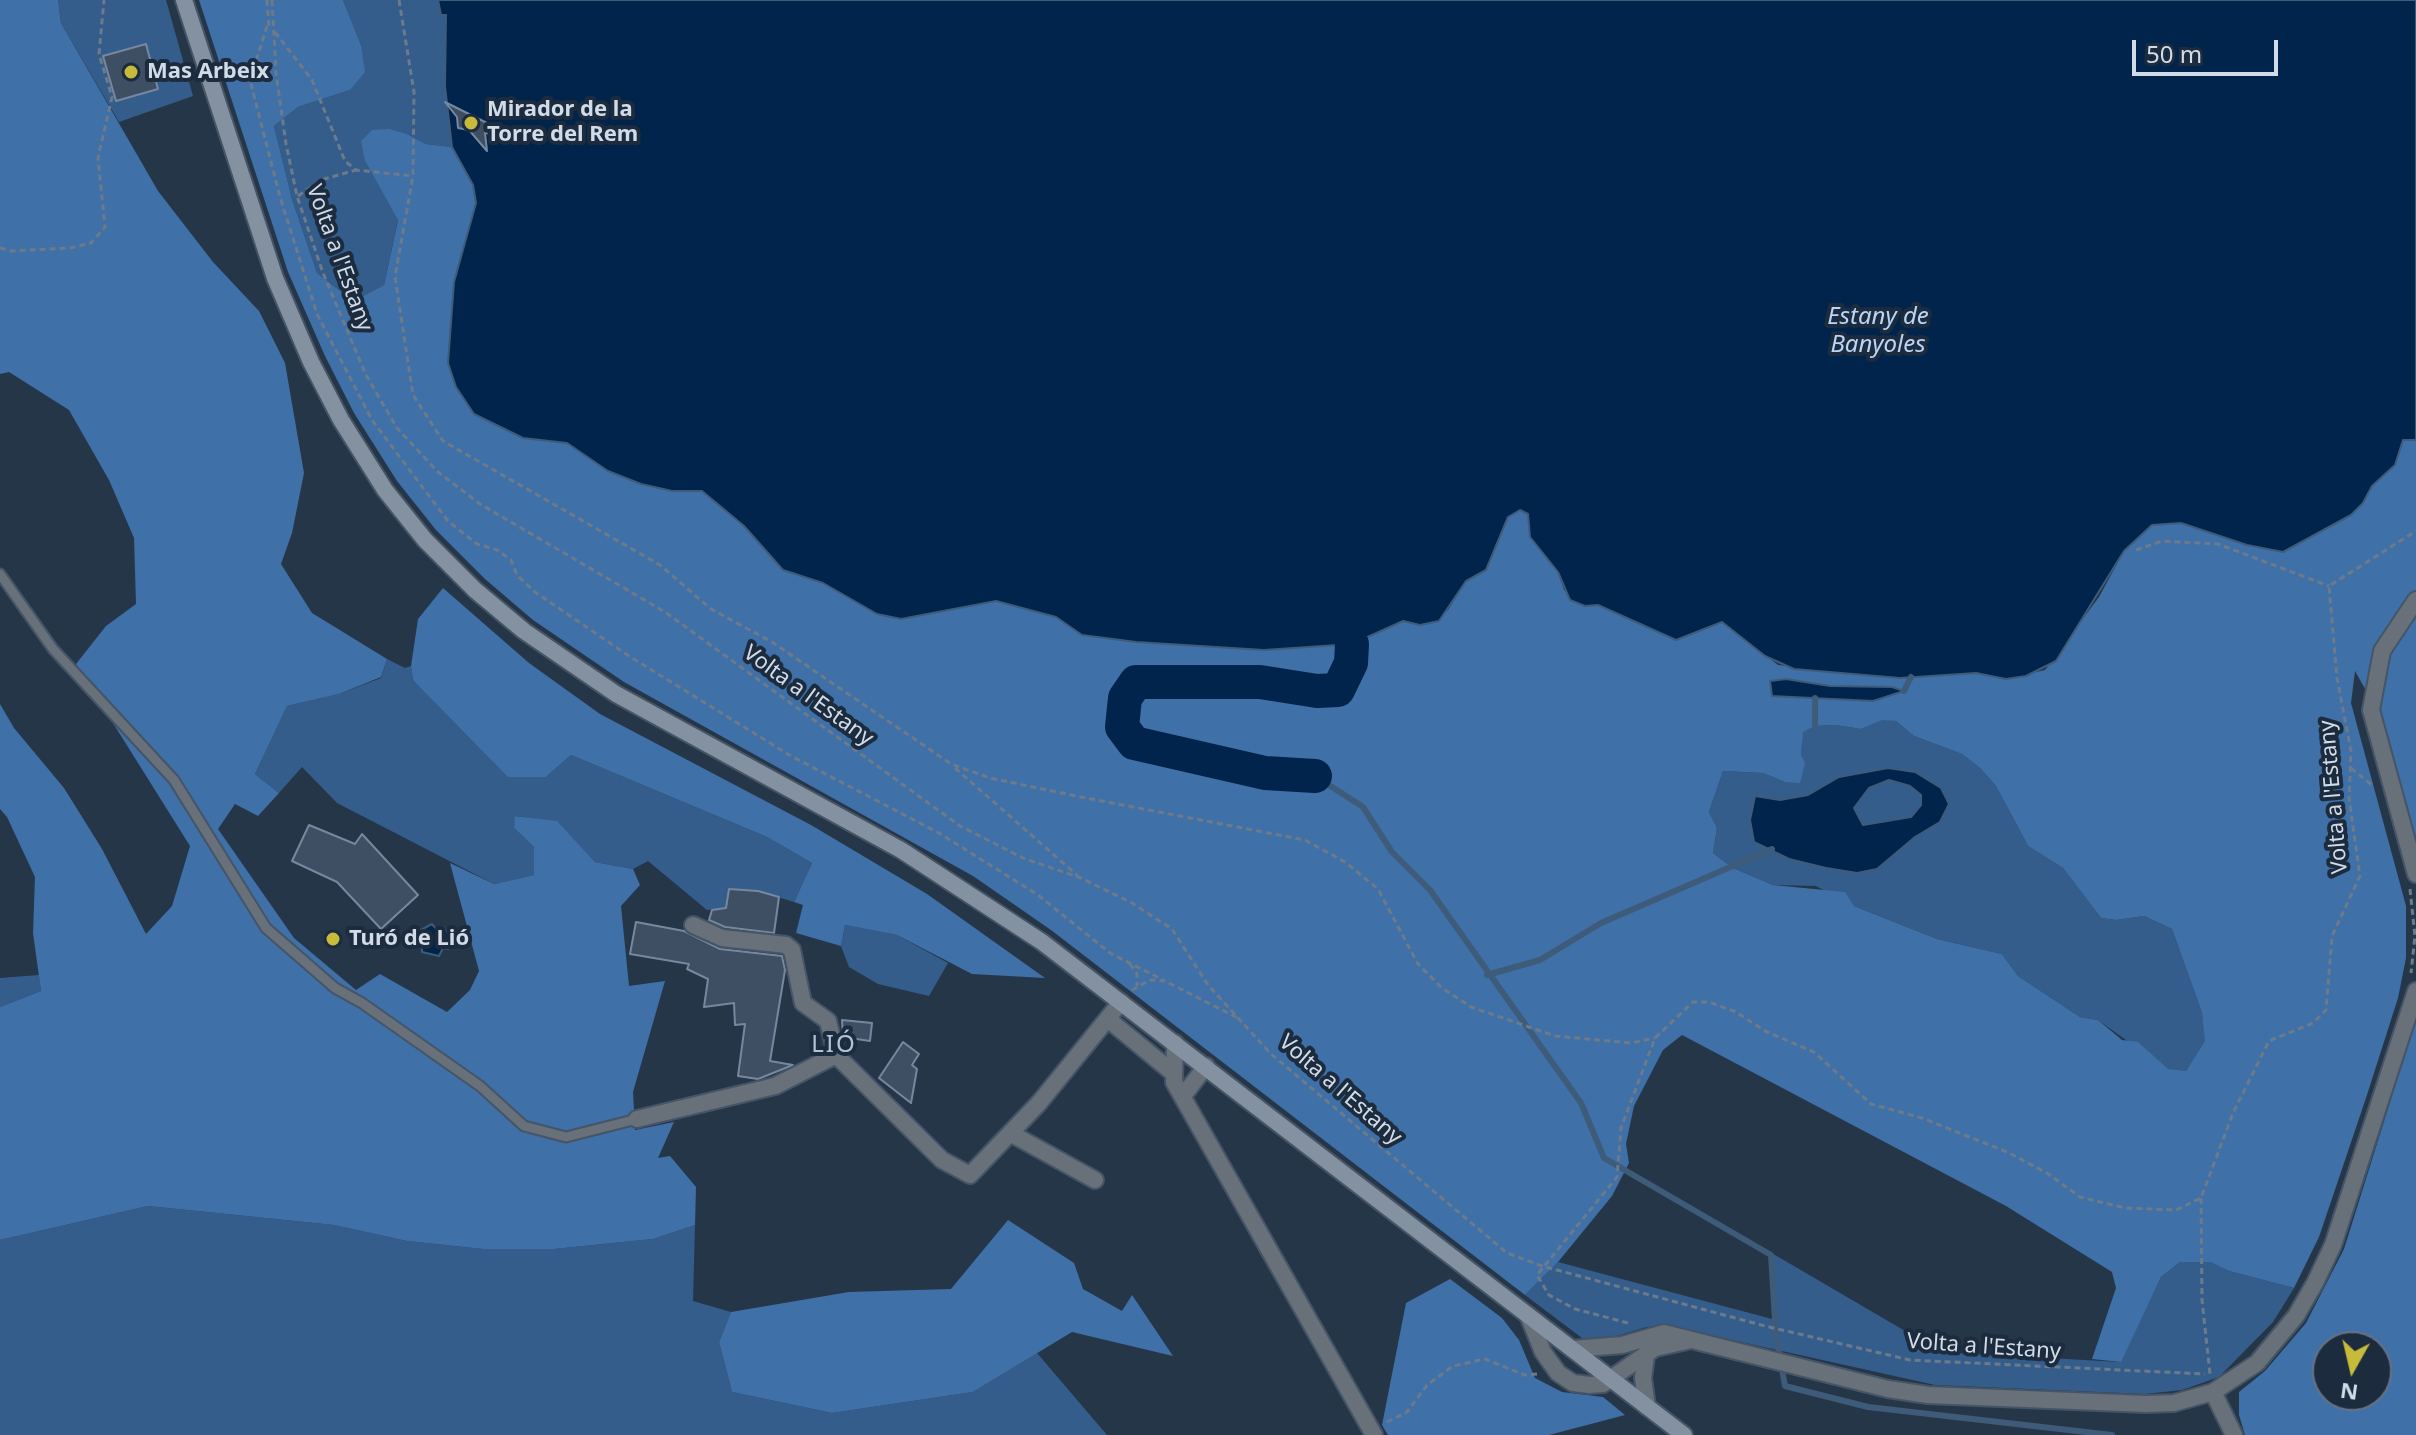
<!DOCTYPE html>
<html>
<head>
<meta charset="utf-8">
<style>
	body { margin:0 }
	#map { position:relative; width:2416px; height:1435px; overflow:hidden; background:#263649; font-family:"Noto Sans",sans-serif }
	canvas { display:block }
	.north { position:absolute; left:2312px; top:1331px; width:80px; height:80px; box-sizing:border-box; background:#1c2c3e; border:2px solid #657282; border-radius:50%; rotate:188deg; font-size:22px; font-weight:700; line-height:32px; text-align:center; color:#d2dce8 }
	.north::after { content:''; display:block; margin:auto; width:28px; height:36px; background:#c8bb3b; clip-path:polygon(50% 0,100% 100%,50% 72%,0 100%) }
	.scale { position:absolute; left:2132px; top:40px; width:146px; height:36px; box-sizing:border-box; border:4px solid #d2dce8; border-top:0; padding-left:10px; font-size:24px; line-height:28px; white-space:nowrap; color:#d2dce8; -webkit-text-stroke:6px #1c2c3e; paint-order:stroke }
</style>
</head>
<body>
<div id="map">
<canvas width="2416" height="1435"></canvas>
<div class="north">N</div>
<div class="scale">50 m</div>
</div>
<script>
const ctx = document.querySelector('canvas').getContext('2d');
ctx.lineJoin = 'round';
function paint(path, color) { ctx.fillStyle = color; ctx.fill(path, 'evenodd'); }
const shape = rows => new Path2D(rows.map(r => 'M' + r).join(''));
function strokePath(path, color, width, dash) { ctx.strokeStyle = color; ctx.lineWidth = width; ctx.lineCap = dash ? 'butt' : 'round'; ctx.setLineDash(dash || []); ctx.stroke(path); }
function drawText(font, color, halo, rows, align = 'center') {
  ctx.font = font + ' "Noto Sans",sans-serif'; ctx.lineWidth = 8; ctx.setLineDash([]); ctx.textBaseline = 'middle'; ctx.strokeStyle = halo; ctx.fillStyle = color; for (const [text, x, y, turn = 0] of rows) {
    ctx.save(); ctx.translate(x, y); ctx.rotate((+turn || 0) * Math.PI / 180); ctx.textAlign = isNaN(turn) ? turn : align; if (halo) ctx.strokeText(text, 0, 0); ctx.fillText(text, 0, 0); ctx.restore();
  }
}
paint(shape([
	[58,0,166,0,193,96,119,122,61,23],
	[343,0,438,0,441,14,450,13,513,133,452,147,426,144,407,134,365,161,398,219,384,285,359,298,343,293,317,273,292,199,274,126,298,107,350,90,361,45],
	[387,659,405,668,411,666,413,680,546,777,571,755,767,837,812,863,794,902,758,891,729,889,726,908,707,910,648,861,633,869,595,862,557,822,516,816,514,828,534,847,534,875,494,884,337,803,302,767,279,793,255,774,287,706,339,694,381,678],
	[1882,719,1896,721,1914,736,1962,754,1980,768,1996,786,2028,846,2063,868,2101,918,2116,920,2144,916,2172,929,2202,1013,2206,1040,2186,1071,2168,1070,2098,1020,2080,1017,2018,976,2002,954,1937,939,1854,906,1816,886,1773,885,1733,868,1713,853,1717,828,1709,812,1723,771,1763,773,1785,782,1801,755,1802,732,1815,726,1835,725,1861,729],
	[845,925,897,935,948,963,929,996,878,984,849,967,841,946],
	[39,975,41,991,0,1007,0,978],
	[148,1206,334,1225,407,1241,483,1249,554,1249,653,1239,695,1225,693,1301,731,1312,719,1342,732,1392,832,1413,973,1392,1037,1353,1107,1435,0,1435,0,1240],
	[1770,1252,1941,1352,2120,1362,2161,1277,2180,1262,2211,1261,2229,1271,2294,1288,2273,1322,2219,1377,2182,1390,2145,1394,1935,1385,1669,1326,1647,1327,1600,1341,1582,1338,1525,1295,1558,1262,1772,1319]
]), '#345d8c');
paint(shape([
	[0,0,58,0,61,23,158,191,213,262,259,311,285,363,304,473,292,533,281,564,312,613,387,659,381,677,339,694,287,706,255,774,279,793,258,816,235,804,218,829,294,938,356,990,380,974,447,1012,470,990,479,971,450,863,494,884,534,875,534,847,514,828,515,816,557,821,595,862,633,869,640,885,621,906,629,986,665,981,633,1092,635,1130,674,1122,658,1158,670,1156,696,1187,695,1225,653,1239,554,1249,483,1249,407,1241,334,1225,148,1206,0,1240,0,1007,41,991,33,933,35,877,7,817,0,809,0,704,14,728,64,788,102,849,146,934,172,906,190,846,76,664,106,626,136,604,134,538,109,480,69,410,9,372,0,374],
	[199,0,343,0,361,45,365,72,350,90,298,107,274,126,292,199,317,273,343,293,359,298,384,285,398,220,365,161,361,141,372,130,389,129,407,134,426,144,452,147,473,185,476,203,454,282,448,363,474,414,523,438,567,443,608,471,641,484,672,491,702,491,744,526,783,570,823,583,877,614,901,619,996,600,1056,617,1082,635,1136,642,1264,650,1352,644,1403,621,1420,625,1448,610,1466,581,1486,570,1508,517,1520,510,1528,514,1530,537,1558,572,1564,590,1585,606,1598,605,1676,640,1722,622,1778,665,1900,678,1976,673,2006,679,2045,670,2099,597,2124,551,2152,525,2181,523,2247,545,2283,552,2351,515,2363,503,2372,486,2395,465,2403,440,2416,440,2416,840,2377,710,2355,671,2351,703,2406,906,2406,958,2398,998,2366,1098,2319,1237,2294,1288,2229,1271,2211,1262,2180,1262,2161,1277,2121,1362,2092,1359,2116,1288,2112,1272,2006,1206,1682,1035,1663,1050,1634,1106,1626,1144,1629,1163,1612,1196,1558,1262,1525,1295,1051,930,973,876,624,682,533,620,485,579,436,530,397,481,354,413,325,356,288,272],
	[1786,679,1830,686,1892,687,1904,691,1873,701,1772,696],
	[1882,720,1896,721,1914,736,1962,754,1980,768,1996,786,2028,846,2063,868,2101,918,2116,920,2144,916,2172,929,2202,1013,2205,1041,2186,1071,2168,1069,2138,1042,2122,1040,2098,1020,2080,1017,2018,976,2002,954,1937,939,1854,906,1845,892,1773,885,1733,868,1713,853,1717,828,1709,812,1723,771,1763,773,1785,782,1800,783,1805,763,1801,755,1803,732,1815,726,1835,725,1861,729],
	[443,588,529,663,600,714,811,825,927,894,1045,978,972,974,897,935,845,925,841,946,796,933,803,905,794,902,812,863,767,837,571,755,546,777,508,777,413,680,411,666,418,619],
	[2416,1019,2416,1435,2245,1435,2239,1415,2239,1392,2265,1371,2306,1323,2344,1249],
	[2328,1347,2376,1347,2376,1395,2328,1395],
	[1008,1220,1074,1263,1083,1289,1122,1311,1132,1295,1173,1356,1072,1332,973,1392,832,1413,732,1392,719,1342,731,1312,849,1292,951,1289],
	[1450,1279,1502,1318,1519,1340,1535,1378,1562,1392,1603,1397,1625,1415,1549,1435,1388,1435,1382,1425,1406,1303]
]), '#3f70a8');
const water = shape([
	[438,0,2416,0,2416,440,2403,440,2395,465,2372,486,2363,503,2351,515,2283,552,2247,545,2181,523,2152,525,2124,551,2056,661,2026,676,2006,679,1976,673,1900,678,1794,669,1765,656,1722,622,1676,640,1598,605,1585,606,1570,600,1558,572,1530,537,1528,514,1520,510,1508,517,1486,570,1466,581,1439,621,1420,625,1403,621,1352,644,1264,650,1136,642,1082,635,1056,617,996,601,901,619,877,614,823,583,783,570,744,526,702,491,672,491,641,484,608,471,567,443,523,438,474,414,456,387,448,363,454,282,476,203,473,185,452,147,445,86,446,15,441,15,438,0],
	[1786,679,1830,686,1892,687,1904,691,1873,701,1772,696,1770,681,1786,679],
	[1888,768,1915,772,1941,788,1949,804,1940,822,1915,837,1877,869,1857,873,1826,868,1789,859,1754,842,1750,820,1755,796,1780,800,1808,795,1839,777,1888,768],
	[1889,780,1910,786,1921,795,1921,805,1911,817,1863,825,1854,808,1869,788,1889,780],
	[432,924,437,930,444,927,450,937,448,949,443,948,439,956,422,952,422,942,418,939,421,930,432,924]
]);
paint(water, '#00244b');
strokePath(water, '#3f5b7a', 2);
strokePath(shape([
	[1904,691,1911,677],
	[1815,698,1815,726],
	[1315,776,1363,807,1392,852,1430,890,1581,1103,1604,1158,1771,1255,1776,1336,1785,1386,1868,1407,2112,1435],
	[1487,975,1540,960,1601,923,1772,849]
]), '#3f5b7a', 6);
strokePath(shape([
	[1315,776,1265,773,1134,743,1122,727,1125,698,1136,682,1260,682,1317,691,1338,690,1351,663,1352,644]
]), '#00244b', 34);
const building = shape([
	[146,44,158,89,116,101,103,56,146,44],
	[445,102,505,132,504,136,485,133,487,151,469,130,458,128,457,117,445,102],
	[309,825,355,844,362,834,418,895,381,929,337,882,292,861,309,825],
	[729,889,758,891,779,897,774,933,725,927,709,920,712,910,726,908,729,889],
	[636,922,684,931,720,949,782,956,785,970,770,1061,793,1065,758,1079,738,1076,745,1024,735,1025,734,1003,704,1007,708,979,687,969,689,964,630,954,636,922],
	[842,1020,872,1023,870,1041,843,1037,842,1020],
	[903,1042,919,1054,912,1065,917,1069,911,1103,879,1078,903,1042]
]);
paint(building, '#3e4e63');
strokePath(building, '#76889f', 2);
const lane = shape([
	[0,574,53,649,174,780,266,928,335,988,362,1003,480,1086,524,1126,566,1137,637,1119]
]);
const street = shape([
	[2416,600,2382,651,2371,710,2416,874],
	[693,925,722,938,786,945,792,950,803,1003,828,1021,836,1055,942,1160,970,1175,1039,1103,1121,1002],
	[1109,1020,1172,1072],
	[1175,1043,1174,1082,1374,1435],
	[1183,1096,1206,1066],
	[637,1119,775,1086,836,1055],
	[1010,1133,1095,1180],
	[1528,1315,1543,1352,1558,1373,1573,1383,1589,1385,1603,1384,1655,1348,1687,1341],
	[1572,1349,1622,1345,1664,1333,1888,1389,1928,1395,2146,1404,2174,1403,2213,1392,2257,1363,2296,1316,2315,1283,2333,1245,2416,991],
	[1646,1356,1643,1378,1647,1407],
	[2213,1392,2234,1435]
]);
const secondary = shape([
	[184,0,275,278,311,362,341,420,385,490,425,540,475,590,524,631,616,694,901,850,1042,942,1684,1435]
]);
strokePath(lane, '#455466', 13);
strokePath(street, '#455466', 20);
strokePath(secondary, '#455466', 20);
strokePath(shape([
	[267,0,269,27],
	[272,0,276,73,286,144,297,196,323,273,366,375,397,428,438,472,480,504,665,612,960,826,1023,858,1081,878,1132,903,1172,929,1208,985,1271,1054,1507,1253,1542,1266,1765,1326,1910,1360,2205,1374],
	[399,0,414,92,413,176,395,277,413,395,443,441,660,565,711,609,772,642,951,764,990,778,1081,797,1305,840,1345,862,1378,889,1418,964,1442,988,1471,1007,1555,1036,1631,1043,1655,1038],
	[267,26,250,80,280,197,317,314,372,420,448,521,477,544,497,550,511,560,517,575,535,592,629,656,791,756,939,833,1038,895,1110,953,1165,981],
	[275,32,312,80,345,161,356,170,413,176],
	[298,196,321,180,356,170],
	[0,248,12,251,70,248,91,243,105,227,98,158,112,97,99,54,104,0],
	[2136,550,2162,541,2218,544,2329,586],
	[955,768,1078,876],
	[2351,768,2373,786],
	[2410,889,2415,936,2411,973],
	[1130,964,1137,974,1137,986],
	[1132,990,1150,980,1165,981,1240,1019],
	[2201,1198,2202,1300,2210,1374],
	[1628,1323,1575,1309,1549,1295,1537,1275,1617,1177,1621,1128,1655,1038,1693,1002,1709,1002,1736,1012,1765,1031,1814,1052,1871,1104,1922,1118,2007,1152,2047,1173,2080,1197,2125,1208,2176,1210,2201,1198,2233,1113,2269,1041,2313,1023,2326,1010,2332,936,2360,876,2349,798,2351,751,2337,678,2329,586,2416,531],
	[1387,1422,1407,1412,1427,1385,1453,1366,1485,1359,1525,1375,1538,1374]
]), '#6d7a8a', 3, [6, 4]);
strokePath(lane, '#68707a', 9);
strokePath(street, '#68707a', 16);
strokePath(secondary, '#8491a0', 16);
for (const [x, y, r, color] of [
	[131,72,8,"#c8bb3b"],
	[471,123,8,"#c8bb3b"],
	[333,939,8,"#c8bb3b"]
]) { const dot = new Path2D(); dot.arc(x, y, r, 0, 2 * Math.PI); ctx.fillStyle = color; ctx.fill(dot); strokePath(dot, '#1c2c3e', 3); }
drawText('bold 22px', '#d2dce8', '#1c2c3e', [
	["Mas Arbeix",147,72],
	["Mirador de la",487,110],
	["Torre del Rem",487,135],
	["Turó de Lió",349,939]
], 'left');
drawText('22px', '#d2dce8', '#1c2c3e', [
	["Volta a l'Estany",339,258,70],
	["Volta a l'Estany",808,696,36],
	["Volta a l'Estany",2334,797,-95],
	["Volta a l'Estany",1340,1090,41],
	["Volta a l'Estany",1984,1347,4]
]);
drawText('italic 24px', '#bad5f5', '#1c2c3e', [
	["Estany de",1878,317],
	["Banyoles",1878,345]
]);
ctx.letterSpacing = '2px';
drawText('24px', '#afc3da', '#1c2c3e', [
	["LIÓ",834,1045]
]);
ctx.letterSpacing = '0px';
</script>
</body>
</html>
